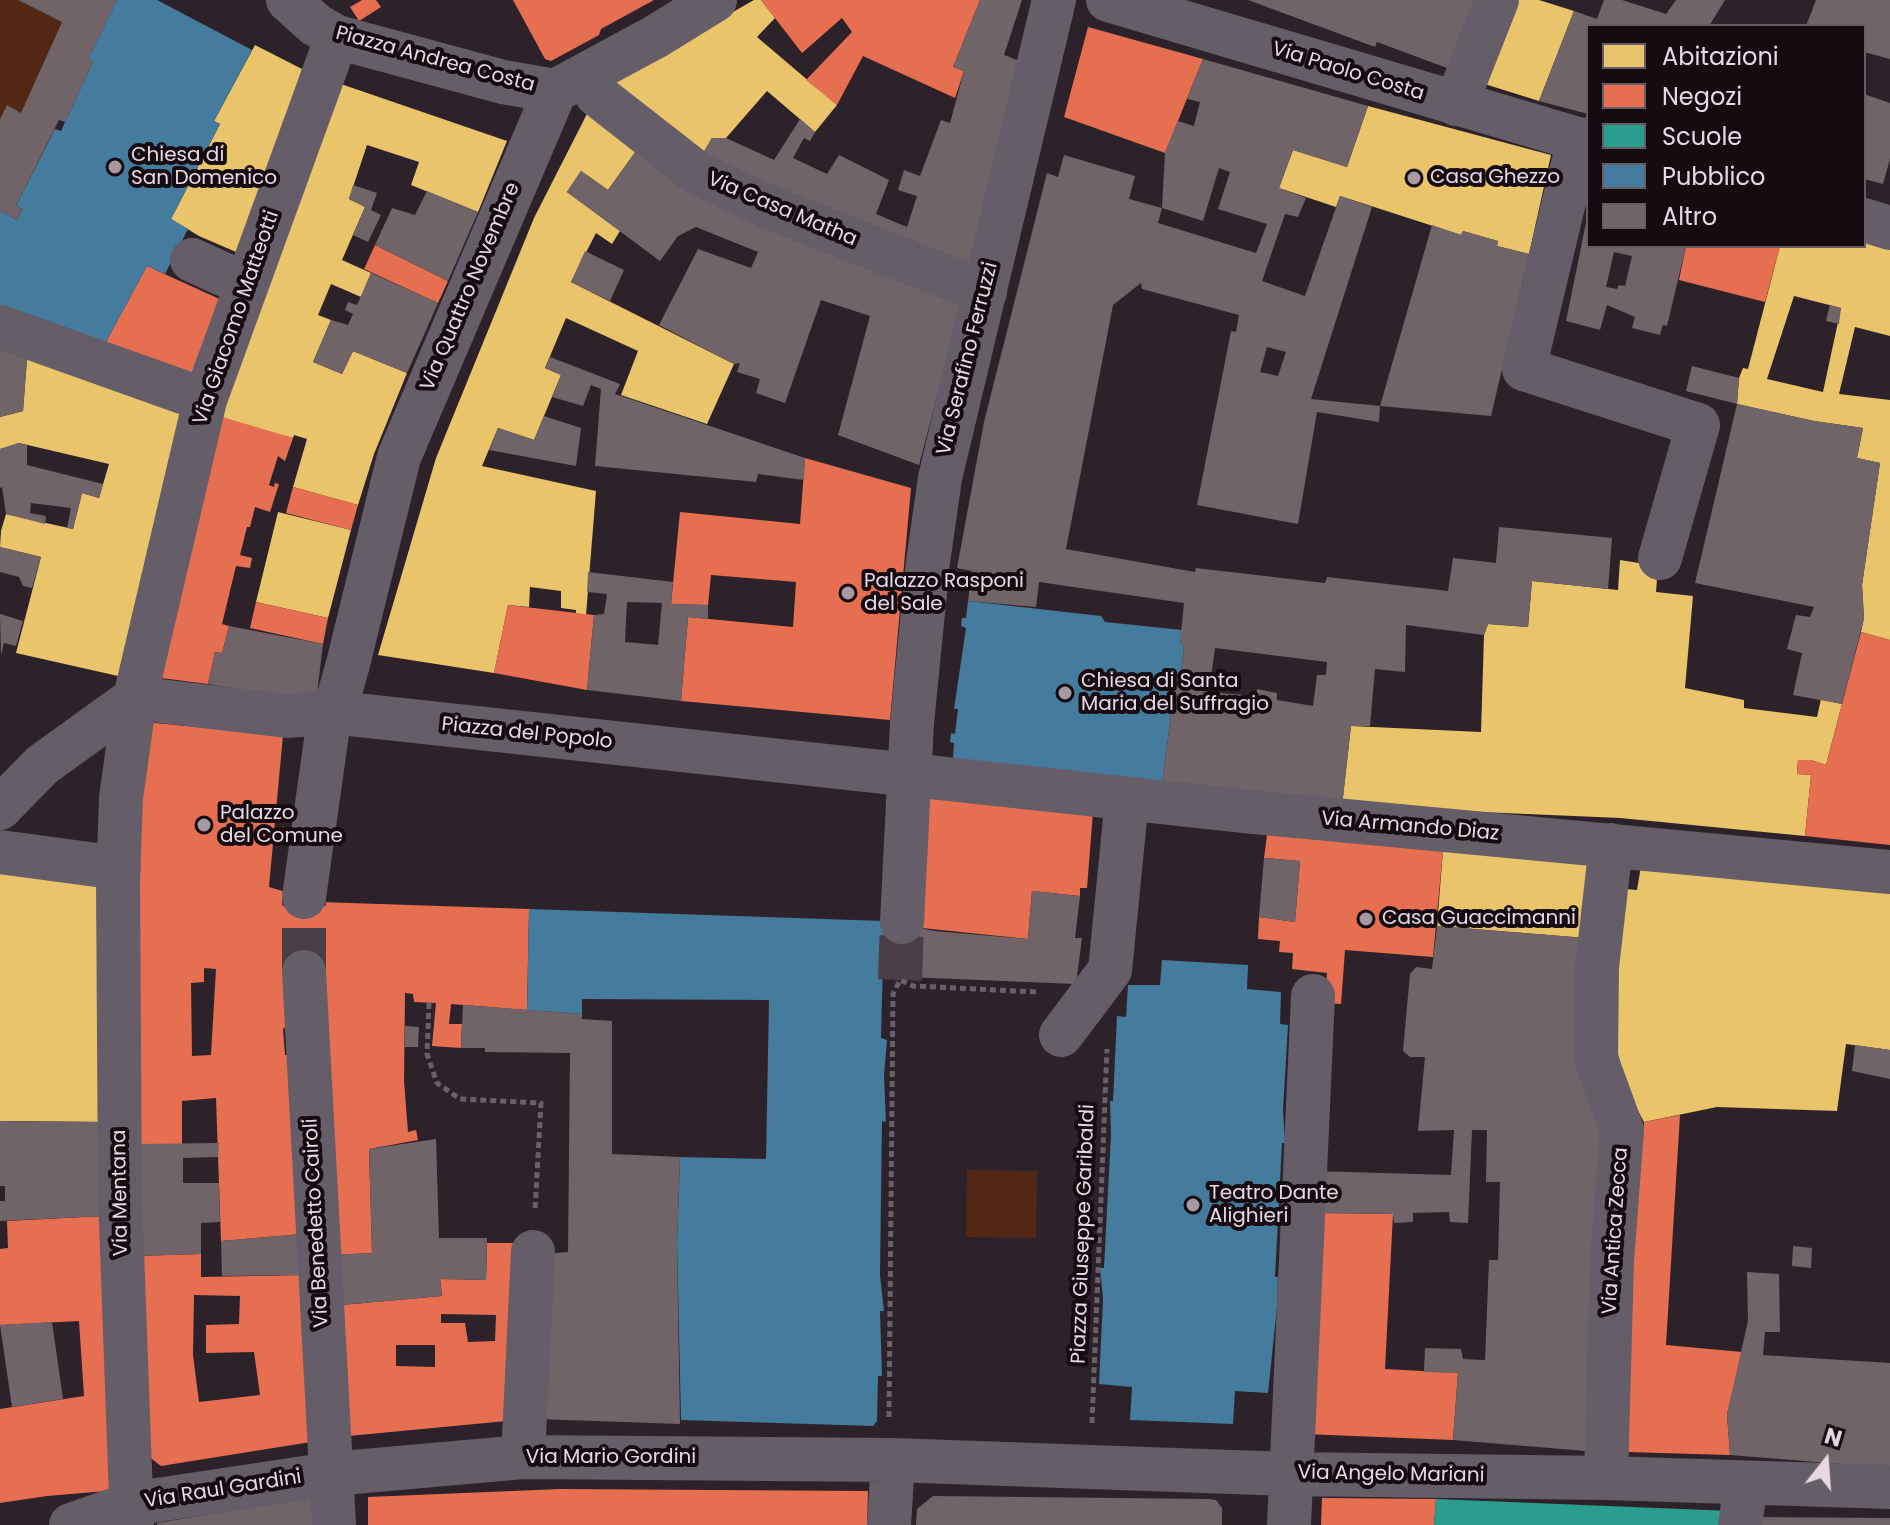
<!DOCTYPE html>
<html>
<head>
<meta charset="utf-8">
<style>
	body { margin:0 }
	#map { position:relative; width:1890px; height:1525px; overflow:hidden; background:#2e222a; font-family:Poppins,sans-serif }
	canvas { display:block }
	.legend { position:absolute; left:1586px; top:24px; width:280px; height:224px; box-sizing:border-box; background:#150b11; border:2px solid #695d65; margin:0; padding:10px 14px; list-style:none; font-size:24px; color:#e8d8e2 }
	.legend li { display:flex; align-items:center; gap:16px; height:40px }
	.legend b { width:40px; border:2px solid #695d65 }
	.north { position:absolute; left:1786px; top:1421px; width:80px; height:80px; -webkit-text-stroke:6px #150b11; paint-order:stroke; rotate:17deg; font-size:22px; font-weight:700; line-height:32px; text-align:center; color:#e8d8e2 }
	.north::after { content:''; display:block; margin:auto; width:28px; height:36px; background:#e8d8e2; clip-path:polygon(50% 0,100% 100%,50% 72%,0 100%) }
</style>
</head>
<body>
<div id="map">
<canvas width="1890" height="1525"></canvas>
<ul class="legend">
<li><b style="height:22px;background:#e9c46a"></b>Abitazioni</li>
<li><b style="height:22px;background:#e76f51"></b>Negozi</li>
<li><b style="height:22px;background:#2a9d8f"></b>Scuole</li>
<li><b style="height:22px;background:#457b9d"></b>Pubblico</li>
<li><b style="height:22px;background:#706468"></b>Altro</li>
</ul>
<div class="north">N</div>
</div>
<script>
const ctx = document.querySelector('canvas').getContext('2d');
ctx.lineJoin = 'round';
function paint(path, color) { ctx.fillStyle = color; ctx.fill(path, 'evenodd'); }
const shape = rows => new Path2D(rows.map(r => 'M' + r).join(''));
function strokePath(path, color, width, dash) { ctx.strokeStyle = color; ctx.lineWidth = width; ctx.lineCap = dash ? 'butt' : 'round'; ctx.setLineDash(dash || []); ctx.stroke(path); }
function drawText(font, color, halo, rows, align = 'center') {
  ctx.font = font + ' Poppins,sans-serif'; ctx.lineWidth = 8; ctx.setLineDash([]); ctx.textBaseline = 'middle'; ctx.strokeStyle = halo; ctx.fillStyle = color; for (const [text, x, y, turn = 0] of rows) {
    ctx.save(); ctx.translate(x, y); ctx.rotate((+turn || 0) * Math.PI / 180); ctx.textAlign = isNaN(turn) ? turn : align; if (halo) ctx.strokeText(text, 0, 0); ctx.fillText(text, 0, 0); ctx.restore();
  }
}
paint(shape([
	[0,0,18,0,62,22,21,113,7,106,0,119],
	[967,1170,1037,1171,1036,1238,966,1237]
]), '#522814');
paint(shape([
	[754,0,761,0,775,18,757,37,837,105,815,132,767,91,726,138,712,138,698,162,605,85],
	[1512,0,1539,0,1574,11,1539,101,1475,81],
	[255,45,302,69,243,255,199,236,171,219,220,124,214,121],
	[338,83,507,141,478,212,411,185,419,162,367,145,349,199,365,207,342,260,371,273,361,297,331,284,318,315,331,320,313,362,342,374,353,351,407,373,374,454,358,505,293,487,307,439,294,435,293,438,252,428,219,416],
	[1368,106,1551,155,1529,254,1497,246,1498,241,1463,231,1461,235,1340,196,1336,207,1279,188,1293,150,1347,167],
	[590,108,641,144,608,190,581,171,567,192,620,231,612,244,596,233,571,282,734,364,707,424,621,395,638,351,566,318,545,368,561,375,534,440,498,428,482,466,596,491,586,615,576,613,576,610,561,608,561,591,530,587,529,607,508,605,494,673,378,655,436,458,534,218],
	[1864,239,1890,246,1890,336,1855,327,1839,394,1890,400,1890,640,1861,632,1864,618,1862,585,1880,463,1857,458,1863,428,1814,421,1737,404,1739,378,1743,368,1748,369,1780,246,1864,246],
	[1794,296,1841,308,1823,392,1767,379],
	[27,359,191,406,118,676,16,653,41,557,0,547,1,531,6,514,73,529,82,493,99,498,109,464,19,443,0,449,0,417,23,411],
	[278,512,351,530,328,618,256,602],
	[1620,560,1658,566,1656,592,1693,596,1685,688,1744,700,1744,708,1817,717,1821,699,1842,704,1826,765,1811,760,1798,760,1797,774,1811,775,1805,836,1620,818,1342,806,1351,726,1481,732,1484,635,1488,624,1528,627,1532,581,1618,590],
	[1443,850,1599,863,1586,938,1437,926],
	[0,866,106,882,106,1122,0,1121],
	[1641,866,1890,887,1890,1050,1846,1044,1837,1111,1717,1107,1644,1122,1628,1092,1610,1024,1626,889,1637,890]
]), '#e9c46a');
paint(shape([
	[362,0,376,0,381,7,359,21,350,7],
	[513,0,654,0,601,29,599,35,551,61,545,59],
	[761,0,980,0,953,67,964,71,955,98,863,56,837,105,806,80,852,32,842,18,802,53],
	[1088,27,1203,59,1165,153,1064,117],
	[375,245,448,281,438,303,364,269],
	[1686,246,1780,246,1765,302,1679,280],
	[147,266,226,302,201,381,100,353],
	[219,416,293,438,285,461,278,456,269,485,274,487,275,483,279,484,270,512,255,507,250,527,247,527,240,555,252,558,250,568,236,566,222,624,229,626,222,653,215,652,208,684,153,677],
	[805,458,911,488,890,720,681,701,688,617,793,627,796,582,711,575,708,605,671,604,680,512,800,524],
	[293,487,358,505,351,530,286,513],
	[256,602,328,618,323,644,250,628],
	[508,605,594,615,587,690,494,673],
	[1861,632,1890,640,1890,845,1805,836,1811,775,1797,774,1798,760,1811,760,1826,765],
	[144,722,283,735,269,887,320,902,529,909,527,1010,451,1004,449,1024,462,1024,461,1048,432,1046,436,1003,414,1002,413,994,405,993,404,1081,408,1132,416,1130,418,1140,369,1149,372,1253,328,1255,286,1026,283,1029,285,1055,288,1055,302,1234,221,1241,216,1098,182,1101,182,1144,136,1144,132,877],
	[204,968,216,969,211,1055,192,1056,191,983,204,982],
	[929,796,1093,812,1087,888,1080,888,1080,896,1032,891,1028,939,922,928],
	[1267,835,1443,850,1433,957,1345,950,1341,1004,1325,1003,1327,973,1292,969,1293,953,1279,952,1280,941,1258,939,1259,917,1295,922,1300,861,1264,858],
	[1680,1115,1666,1345,1742,1352,1727,1414,1730,1455,1626,1452,1623,1360,1644,1122],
	[1320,1213,1393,1214,1385,1369,1458,1373,1453,1440,1305,1434],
	[104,1216,118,1490,47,1496,0,1503,0,1409,84,1396,79,1321,0,1325,0,1249,8,1248,7,1221],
	[487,1243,520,1243,517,1420,338,1437,330,1306,442,1296,440,1279,486,1280],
	[441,1314,496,1315,495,1341,468,1342,465,1323,441,1323],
	[396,1345,435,1345,435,1367,396,1366],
	[201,1254,201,1277,305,1275,317,1441,161,1466,148,1456,136,1256],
	[194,1295,240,1296,239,1324,206,1325,206,1353,254,1352,260,1395,199,1402,193,1355],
	[560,1489,868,1491,867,1525,368,1525,368,1497],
	[1322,1498,1436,1499,1434,1525,1321,1525]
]), '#e76f51');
paint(shape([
	[1436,1499,1731,1511,1725,1525,1434,1525]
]), '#2a9d8f');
paint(shape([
	[117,0,157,0,252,50,214,121,220,124,171,219,188,229,165,274,147,266,100,353,0,312,0,211,17,220,22,209,16,206,55,129,61,131,65,122,93,62,88,59],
	[968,601,1101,616,1105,622,1182,630,1180,643,1184,644,1181,676,1176,676,1162,784,953,759,954,743,950,742,951,733,955,734,958,709,954,709,966,628,961,626,962,618,966,618],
	[529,909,884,921,881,1038,887,1040,884,1075,886,1122,882,1121,880,1275,884,1311,880,1311,882,1376,878,1376,877,1421,873,1426,681,1420,677,1244,680,1157,766,1159,769,1000,582,999,582,1014,527,1010],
	[1162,960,1248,965,1247,989,1281,992,1280,1024,1288,1025,1283,1110,1285,1143,1282,1143,1275,1277,1278,1277,1277,1307,1268,1393,1235,1391,1233,1424,1130,1420,1132,1387,1099,1384,1103,1299,1100,1268,1104,1268,1111,1134,1110,1101,1113,1101,1117,1016,1126,1017,1128,985,1160,985]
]), '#457b9d');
paint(shape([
	[18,0,117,0,88,59,93,62,65,122,59,120,16,206,22,209,17,220,0,211,0,119,7,105,21,113,62,22],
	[980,0,1022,0,1004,55,1022,62,967,279,698,162,712,138,726,138,774,160,800,119,815,132,810,141,804,138,793,158,827,174,839,155,889,180,876,214,907,227,917,196,898,190,904,170,920,176,941,120,950,123,964,71,953,67],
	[1248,0,1487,0,1455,71,1377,42,1375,47],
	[1604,0,1622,0,1666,14,1676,0,1725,0,1709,26,1588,26,1588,114,1539,101,1574,11,1597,19],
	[1816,0,1890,0,1890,59,1864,52,1864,26,1806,26],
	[1203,59,1368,106,1347,167,1293,150,1279,188,1306,198,1298,217,1285,214,1262,281,1305,296,1340,196,1372,207,1311,399,1380,406,1379,422,1317,412,1298,524,1197,505,1231,331,1236,332,1239,315,1142,289,1141,283,1113,305,1066,549,1195,572,1196,568,1325,583,1327,577,1448,591,1453,558,1496,563,1499,527,1612,538,1608,589,1532,581,1528,627,1488,624,1484,635,1406,625,1405,672,1375,669,1370,726,1351,726,1342,806,1162,784,1176,676,1181,676,1184,644,1180,643,1184,603,1039,582,1036,607,968,601,972,571,957,568,984,422,1047,173,1058,177,1064,155,1135,176,1129,199,1162,208,1165,152,1178,121,1194,126,1200,102,1187,99],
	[1219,168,1230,172,1218,209,1267,224,1256,253,1158,223,1162,208,1203,221],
	[1267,347,1286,352,1278,376,1260,372],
	[1215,648,1327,662,1326,675,1317,675,1313,706,1277,700,1277,693,1257,689,1256,696,1209,692],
	[1864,94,1890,103,1890,159,1883,184,1864,179],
	[641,144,964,294,919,465,838,435,870,316,821,300,785,403,756,393,760,379,737,372,740,363,734,364,659,325,698,249,751,268,758,252,696,227,678,236,660,261,567,192,581,171,608,190],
	[353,185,377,193,371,210,381,215,368,242,353,235,365,207,349,199],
	[427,191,478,212,448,281,375,245,392,208,415,215],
	[1587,218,1588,246,1686,246,1667,326,1663,325,1660,335,1632,328,1635,317,1607,305,1600,330,1566,321],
	[1614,252,1632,256,1625,286,1619,285,1617,289,1606,287],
	[1432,225,1461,235,1463,231,1498,241,1497,246,1529,254,1491,416,1380,406],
	[585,251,624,270,610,301,571,282],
	[371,273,438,303,407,373,353,351,342,374,313,362,331,320,348,325,353,314,345,310,348,302,357,305],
	[1830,305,1841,308,1839,324,1826,321],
	[0,346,27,359,23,411,0,417],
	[550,357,620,384,615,394,805,458,804,480,758,474,756,482,595,466,601,389,591,385,583,406,552,397,561,375,545,368],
	[1692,366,1739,378,1737,404,1814,421,1863,428,1857,458,1880,463,1862,585,1864,618,1842,704,1793,695,1802,653,1787,649,1796,615,1810,617,1814,607,1695,583,1737,404,1686,391],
	[544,416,581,428,576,466,489,450,498,428,534,440],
	[19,443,27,445,27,465,103,484,99,498,82,493,73,529,67,528,71,508,31,503,30,513,46,516,45,524,6,514,2,487,0,488,0,449],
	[0,547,41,557,32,588,23,586,19,577,0,572],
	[588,572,673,582,671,604,708,605,708,619,688,617,681,701,587,690,594,615,604,614,607,594,587,592],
	[627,602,662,603,658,645,625,642],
	[0,614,23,621,16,646,4,643,1,655],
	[229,626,323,644,316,702,208,684,215,652,222,653],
	[1264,858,1300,861,1295,922,1259,917],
	[1032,891,1080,896,1075,938,1082,938,1076,984,882,976,884,921,934,931,1028,939],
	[1437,926,1586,938,1602,1128,1598,1452,1453,1440,1458,1373,1424,1372,1425,1348,1461,1349,1463,1359,1485,1360,1489,1260,1498,1260,1500,1182,1486,1182,1487,1130,1472,1130,1468,1223,1450,1222,1449,1212,1413,1213,1413,1222,1394,1223,1393,1214,1320,1213,1313,1171,1451,1175,1454,1130,1418,1131,1425,1057,1410,1057,1403,1051,1410,974,1416,967,1432,969],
	[463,1005,582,1014,582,1019,612,1021,612,1154,680,1157,677,1244,680,1424,538,1419,543,1254,568,1252,570,1053,485,1052,485,1048,461,1048],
	[405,1026,419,1027,418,1047,405,1047],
	[1855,1045,1890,1050,1890,1079,1852,1071],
	[0,1121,106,1122,104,1216,0,1221,0,1201,5,1201,5,1186,0,1186],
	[436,1139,439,1238,487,1238,486,1280,440,1279,442,1296,330,1306,328,1255,372,1253,369,1149],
	[219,1143,218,1157,183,1158,183,1183,219,1183,220,1222,201,1223,201,1254,136,1256,136,1144],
	[302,1234,305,1275,222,1276,221,1241],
	[1793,1246,1812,1248,1811,1268,1792,1266],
	[1747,1272,1779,1274,1780,1332,1765,1332,1763,1355,1890,1363,1890,1468,1730,1455,1727,1414,1748,1321],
	[52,1322,63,1399,12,1407,0,1325],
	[317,1496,319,1525,157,1525,157,1523],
	[933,1496,1208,1499,1216,1500,1222,1508,1222,1525,916,1525,917,1509],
	[1753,1517,1890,1518,1890,1525,1752,1525]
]), '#706468');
strokePath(shape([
	[304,972,304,897],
	[900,980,902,922]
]), '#4a3d46', 44, [44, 22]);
strokePath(shape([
	[429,1003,427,1054,437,1083,460,1099,541,1103,535,1211],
	[889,1417,893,994,900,980,913,986,1038,992],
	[1092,1423,1107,1049]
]), '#69616a', 5, [6, 4]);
strokePath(shape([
	[288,0,316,25,337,37,503,82,555,91],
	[1108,0,1588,142],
	[597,95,697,173,766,206,985,292],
	[1456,104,1497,0],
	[1579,139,1524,369,1698,425,1660,558],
	[1864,220,1890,228],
	[192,260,247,285],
	[0,327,205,400],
	[135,698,287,716,330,712,339,696,348,664,399,457,555,91,655,37,715,0],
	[0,808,42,765,135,698],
	[0,852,119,868],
	[304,897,330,712,1252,812,1890,872],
	[902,922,912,723,928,562,940,478,1054,0],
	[304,972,334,1525],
	[1061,1035,1110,970,1127,799],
	[523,1457,533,1252],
	[1606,1478,1612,1261,1622,1130,1596,1059,1597,967,1611,845],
	[71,1525,131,1504,331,1474,523,1457,893,1460,1289,1474,1606,1478,1890,1487],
	[132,1525,120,1195,118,882,121,798,135,698,205,400,337,37],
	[889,1525,893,1460],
	[1289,1525,1313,996],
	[1740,1525,1746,1483]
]), '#655e69', 44);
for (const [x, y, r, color] of [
	[115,167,8,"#a798a2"],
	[1414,178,8,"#a798a2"],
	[848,593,8,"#a798a2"],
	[1065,693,8,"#a798a2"],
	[204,825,8,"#a798a2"],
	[1366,919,8,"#a798a2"],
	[1193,1205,8,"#a798a2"]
]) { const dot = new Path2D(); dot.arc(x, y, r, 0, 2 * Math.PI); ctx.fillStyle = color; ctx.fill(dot); strokePath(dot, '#150b11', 3); }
drawText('20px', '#e8d8e2', '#150b11', [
	["Piazza Andrea Costa",435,60,15],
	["Via Paolo Costa",1348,72,17],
	["Via Casa Matha",782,210,23],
	["Via Quattro Novembre",471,287,-67],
	["Via Giacomo Matteotti",237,318,-71],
	["Via Serafino Ferruzzi",968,359,-76],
	["Piazza del Popolo",527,734,6],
	["Via Armando Diaz",1410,827,5],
	["Via Mentana",121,1193,-91],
	["Via Benedetto Cairoli",317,1223,-93],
	["Via Antica Zecca",1616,1231,-86],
	["Piazza Giuseppe Garibaldi",1084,1234,-88],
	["Via Mario Gordini",611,1458],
	["Via Angelo Mariani",1391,1475,1],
	["Via Raul Gardini",223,1490,-9]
]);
drawText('20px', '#e8d8e2', '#150b11', [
	["Chiesa di",131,156],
	["San Domenico",131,179],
	["Casa Ghezzo",1430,178],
	["Palazzo Rasponi",864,582],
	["del Sale",864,605],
	["Chiesa di Santa",1081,682],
	["Maria del Suffragio",1081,705],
	["Palazzo",220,814],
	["del Comune",220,837],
	["Casa Guaccimanni",1382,919],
	["Teatro Dante",1209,1194],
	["Alighieri",1209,1217]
], 'left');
</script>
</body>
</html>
